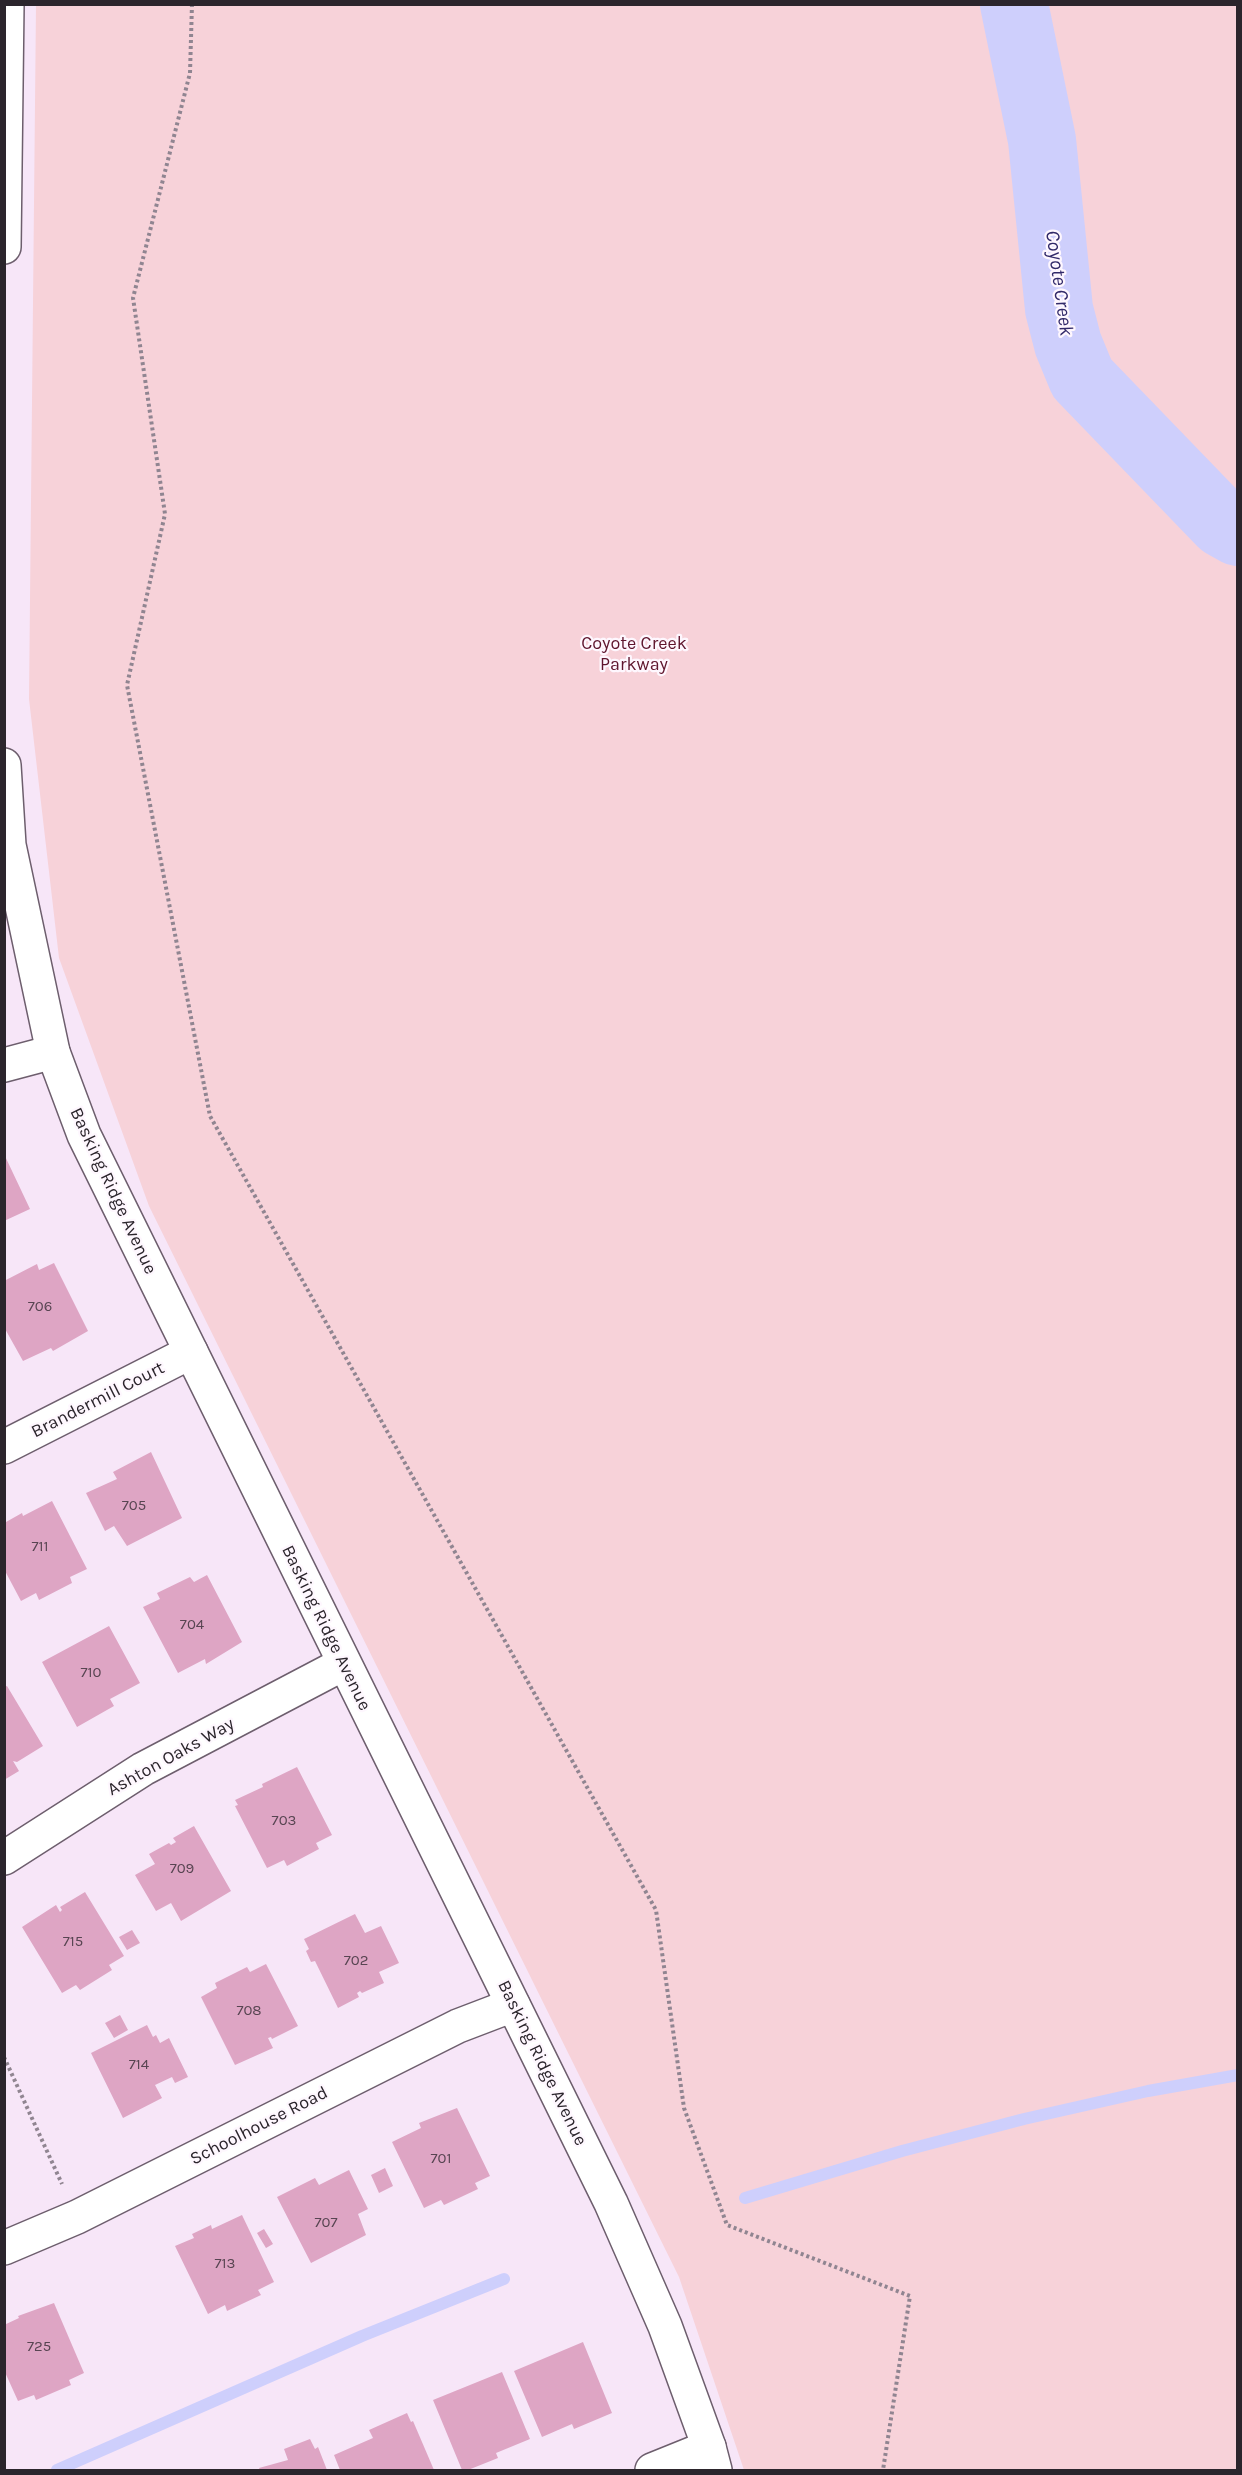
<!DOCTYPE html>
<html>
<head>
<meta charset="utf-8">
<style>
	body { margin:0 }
	#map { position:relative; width:1242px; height:2475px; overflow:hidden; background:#f7e6f8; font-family:Karla,sans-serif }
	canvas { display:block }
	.frame { position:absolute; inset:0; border:6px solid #2b252c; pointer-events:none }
</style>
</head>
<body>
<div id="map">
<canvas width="1242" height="2475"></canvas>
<div class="frame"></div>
</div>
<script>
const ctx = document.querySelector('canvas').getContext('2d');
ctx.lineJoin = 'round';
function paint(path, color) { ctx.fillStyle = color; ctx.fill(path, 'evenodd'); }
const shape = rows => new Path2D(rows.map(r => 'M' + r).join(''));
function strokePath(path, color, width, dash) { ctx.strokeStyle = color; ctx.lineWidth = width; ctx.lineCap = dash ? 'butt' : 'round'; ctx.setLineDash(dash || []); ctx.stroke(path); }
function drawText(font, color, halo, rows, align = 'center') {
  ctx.font = font + ' Karla,sans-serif'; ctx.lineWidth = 4.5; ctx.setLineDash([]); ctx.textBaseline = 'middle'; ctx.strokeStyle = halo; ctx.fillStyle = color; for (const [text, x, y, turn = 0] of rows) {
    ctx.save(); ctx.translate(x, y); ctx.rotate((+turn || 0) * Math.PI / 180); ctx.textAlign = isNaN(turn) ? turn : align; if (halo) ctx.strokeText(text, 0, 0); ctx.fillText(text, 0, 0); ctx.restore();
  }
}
paint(shape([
	[36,5,1237,5,1237,2470,744,2470,679,2277,149,1206,59,958,29,699]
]), '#f7d2d9');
strokePath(shape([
	[745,2198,902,2151,1024,2119,1148,2091,1238,2075],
	[57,2470,362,2336,504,2279]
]), '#cecffc', 12);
strokePath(shape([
	[1014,4,1042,140,1059,309,1068,344,1082,378,1222,523,1238,532]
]), '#cecffc', 68);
paint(shape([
	[4,1154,30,1209,4,1221],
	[54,1263,88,1331,53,1351,51,1348,23,1361,4,1327,4,1281,37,1264,39,1270],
	[151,1452,182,1518,127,1546,114,1526,105,1531,86,1493,117,1479,113,1472],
	[52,1501,87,1569,70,1577,72,1583,39,1600,36,1593,21,1601,4,1569,4,1525,6,1522,22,1513,23,1516],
	[207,1575,242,1642,206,1664,205,1659,178,1673,143,1607,160,1599,157,1593,190,1577,194,1582],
	[109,1626,140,1683,110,1699,114,1706,77,1727,42,1662],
	[7,1686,43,1746,17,1762,13,1761,19,1771,4,1780,4,1687],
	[297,1767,332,1835,316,1843,319,1849,287,1866,284,1860,267,1868,235,1806,238,1805,235,1800,263,1787,262,1784],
	[194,1826,231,1891,181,1921,171,1903,156,1911,135,1875,155,1864,149,1854,169,1843,171,1845,176,1842,173,1838],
	[85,1892,124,1956,109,1965,112,1970,80,1990,76,1985,62,1993,22,1927,56,1905,60,1912,62,1910,60,1907],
	[355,1914,365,1933,381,1926,399,1963,379,1972,384,1983,362,1993,360,1991,357,1993,359,1997,338,2008,315,1961,311,1962,306,1951,309,1949,304,1939],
	[132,1930,140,1943,127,1950,119,1937],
	[266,1964,298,2026,272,2039,271,2037,268,2038,273,2048,235,2065,201,1997,217,1988,215,1983,247,1967,250,1972],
	[120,2015,128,2030,114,2038,105,2023],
	[147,2025,153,2037,156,2035,160,2043,169,2038,188,2077,175,2083,172,2077,155,2085,162,2098,123,2118,91,2053],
	[457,2108,490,2176,475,2183,478,2189,444,2205,441,2200,424,2208,392,2142,421,2128,419,2123],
	[385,2168,393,2186,379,2193,371,2175],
	[349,2170,368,2209,358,2214,366,2235,311,2263,277,2197,315,2178,319,2185],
	[242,2215,274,2282,258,2290,261,2295,227,2311,225,2305,208,2314,175,2246,194,2238,192,2234,211,2225,212,2229],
	[264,2229,273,2244,266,2248,257,2233],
	[54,2303,84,2373,69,2380,71,2385,36,2400,34,2395,18,2401,4,2370,4,2325,19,2318,18,2316],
	[583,2342,612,2413,574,2429,572,2424,542,2437,514,2371],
	[502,2372,530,2439,496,2453,498,2458,468,2470,462,2470,433,2400],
	[407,2413,411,2422,413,2421,434,2470,340,2470,334,2455,373,2438,369,2430],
	[310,2439,315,2449,318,2447,327,2470,260,2470,259,2468,288,2460,284,2449]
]), '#dea5c4');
const street = shape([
	[4,1065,53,1052],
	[4,1447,191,1352],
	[4,1858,143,1769,343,1664],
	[4,2248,77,2217,458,2026,513,2005],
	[652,2470,709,2447]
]);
const secondary = shape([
	[4,247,7,4],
	[4,765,9,845,53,1052,84,1135,611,2203,665,2326,709,2447,715,2470]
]);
strokePath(street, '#6d5e6d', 36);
strokePath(secondary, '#6d5e6d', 36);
strokePath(shape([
	[192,4,190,73,133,298,165,514,127,685,210,1116,656,1910,684,2108,727,2225,910,2296,883,2470],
	[4,2057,62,2184]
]), '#908591', 4, [3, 3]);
strokePath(street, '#fff', 33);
strokePath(secondary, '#fff', 33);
drawText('15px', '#584552', null, [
	["706",40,1307],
	["705",134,1506],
	["711",40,1547],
	["704",192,1625],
	["710",91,1673],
	["703",284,1821],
	["709",182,1869],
	["715",73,1942],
	["702",356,1961],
	["708",249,2011],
	["714",139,2065],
	["701",441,2159],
	["707",326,2223],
	["713",225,2264],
	["725",39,2347]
]);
drawText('18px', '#5f152d', '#fef7fe', [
	["Coyote Creek",634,644],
	["Parkway",634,665]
]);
drawText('18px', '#2b252c', '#fef7fe', [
	["Basking Ridge Avenue",113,1191,65],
	["Brandermill Court",98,1400,-27],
	["Basking Ridge Avenue",326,1628,64],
	["Ashton Oaks Way",171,1757,-29],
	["Basking Ridge Avenue",542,2063,64],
	["Schoolhouse Road",259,2126,-27]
]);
drawText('italic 20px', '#312969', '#fef7fe', [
	["Coyote Creek",1059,283,82]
]);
</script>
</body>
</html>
